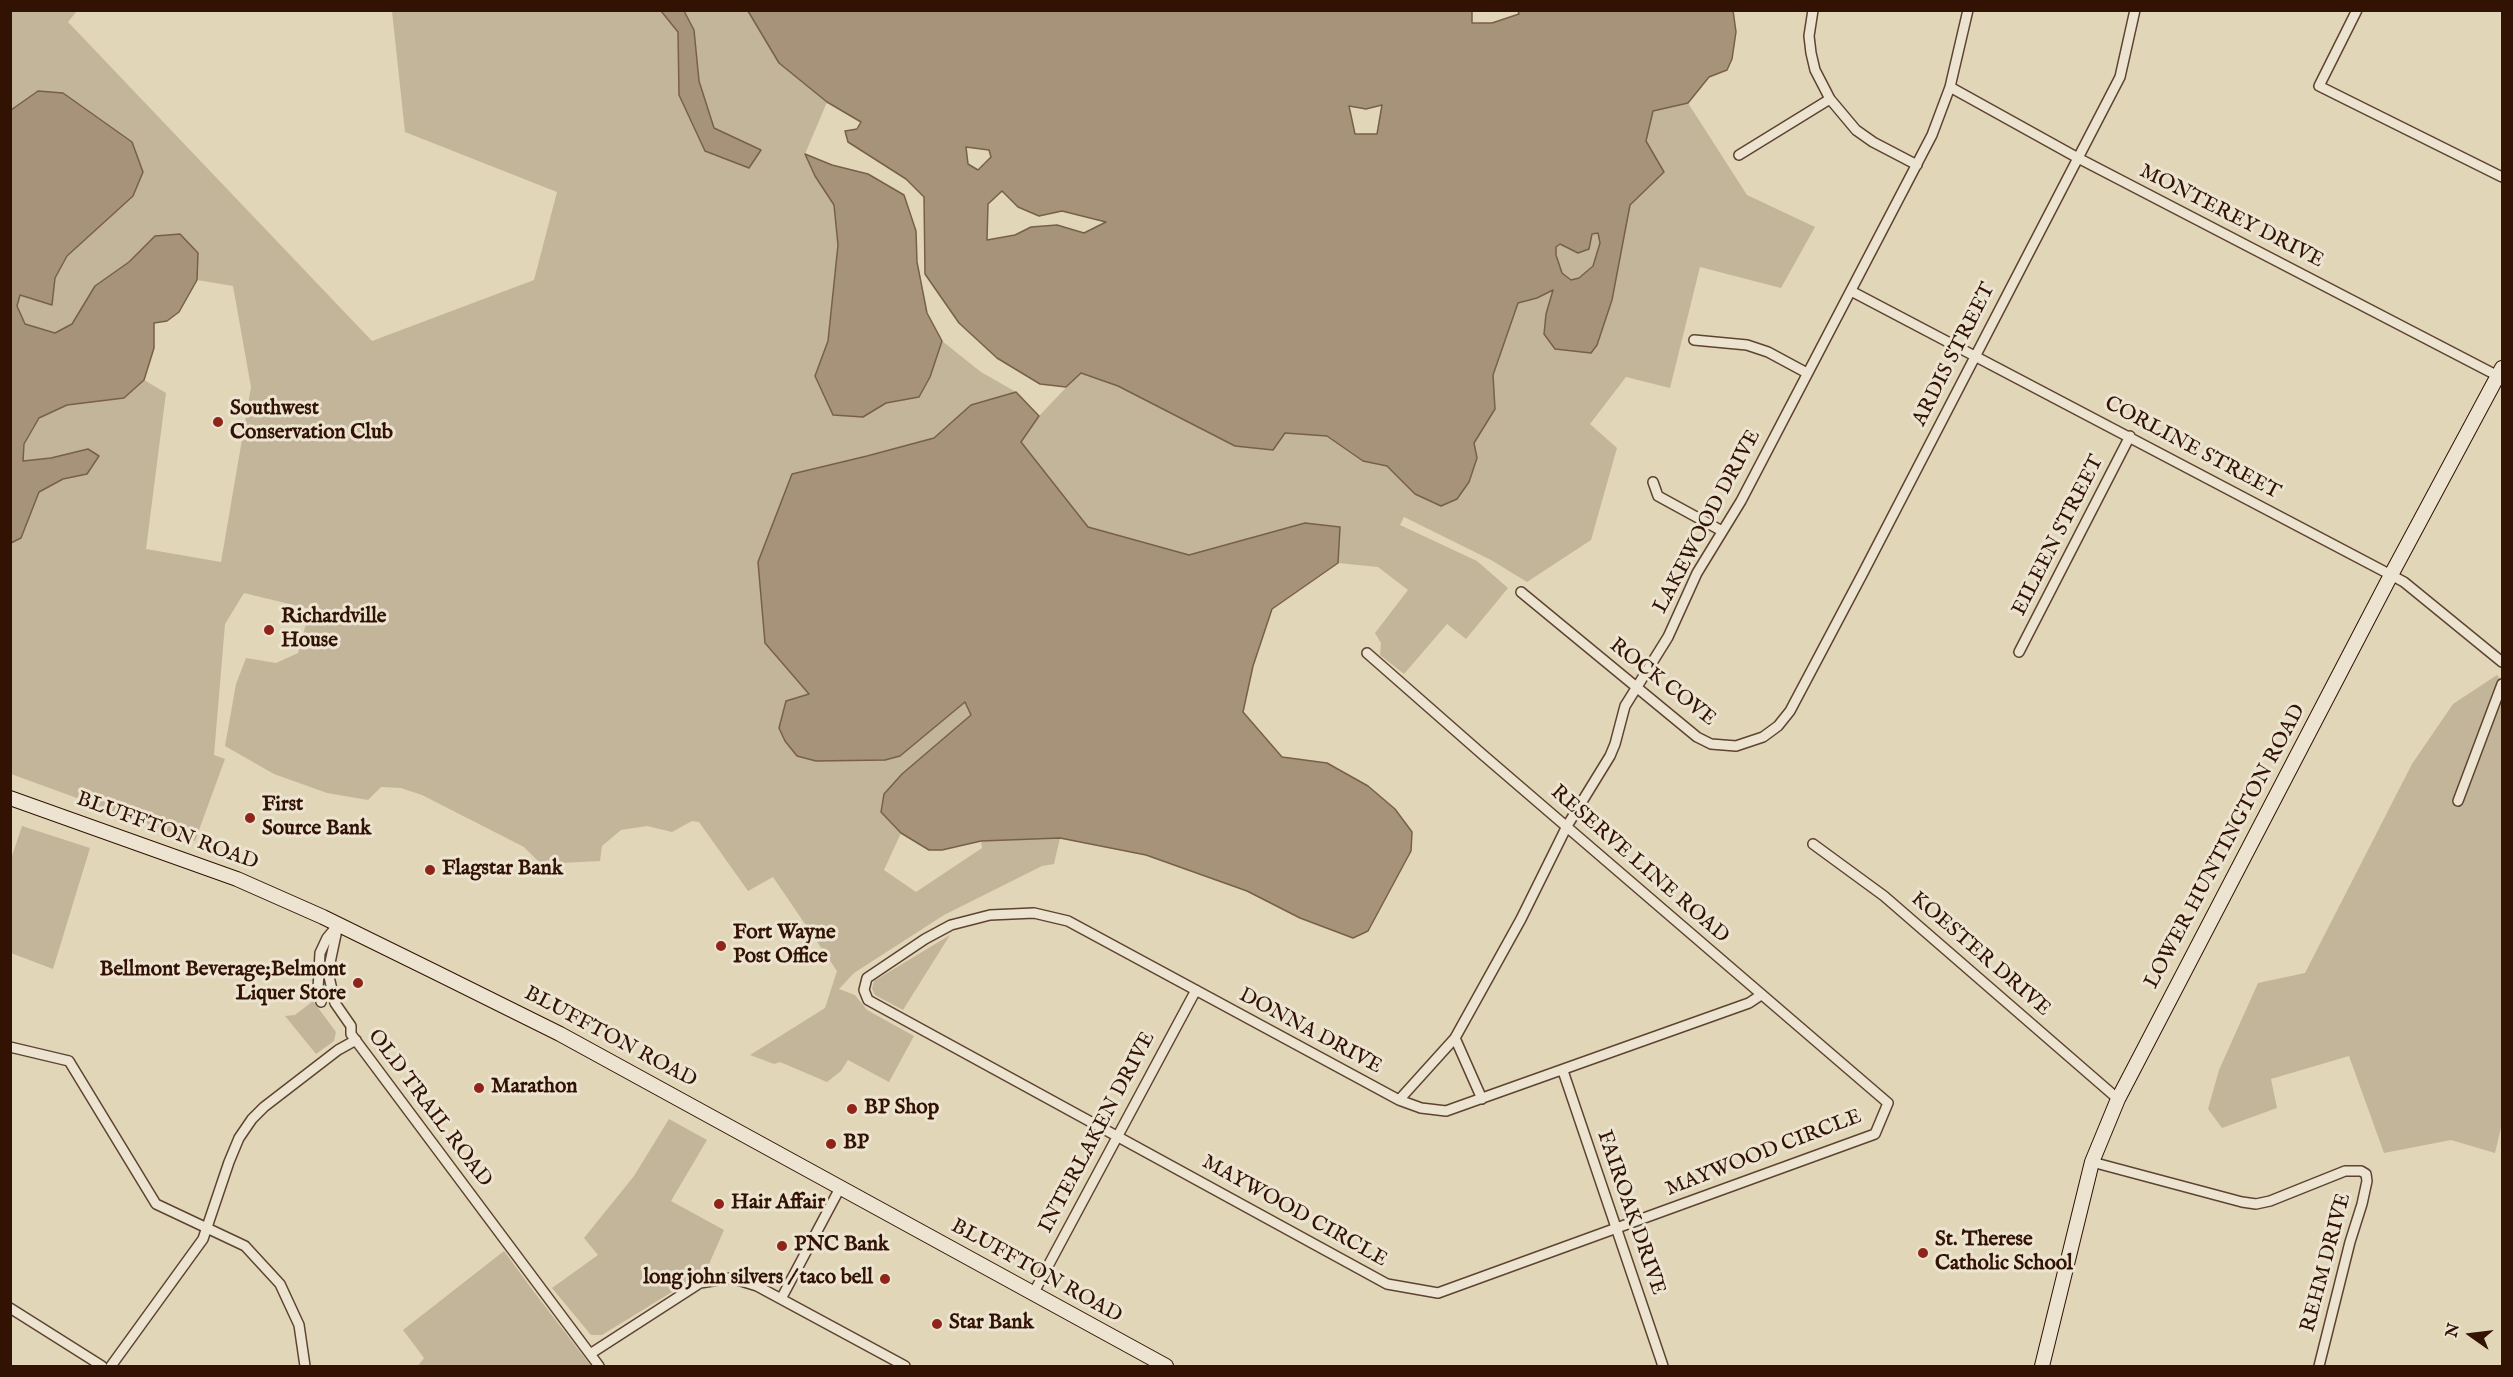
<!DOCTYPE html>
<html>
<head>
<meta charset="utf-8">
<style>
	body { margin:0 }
	#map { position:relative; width:2513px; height:1377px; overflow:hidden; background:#e1d6b8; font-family:"IM FELL English",serif }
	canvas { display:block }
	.frame { position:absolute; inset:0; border:12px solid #321203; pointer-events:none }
	.north { position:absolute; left:2441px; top:1305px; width:60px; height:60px; -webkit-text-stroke:4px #ece4d1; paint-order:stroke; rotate:284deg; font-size:16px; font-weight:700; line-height:24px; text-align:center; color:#321203 }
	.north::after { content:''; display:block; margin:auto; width:21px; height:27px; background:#321203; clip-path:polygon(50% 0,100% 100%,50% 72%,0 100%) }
</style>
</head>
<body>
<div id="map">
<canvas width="2513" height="1377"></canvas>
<div class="frame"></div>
<div class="north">N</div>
</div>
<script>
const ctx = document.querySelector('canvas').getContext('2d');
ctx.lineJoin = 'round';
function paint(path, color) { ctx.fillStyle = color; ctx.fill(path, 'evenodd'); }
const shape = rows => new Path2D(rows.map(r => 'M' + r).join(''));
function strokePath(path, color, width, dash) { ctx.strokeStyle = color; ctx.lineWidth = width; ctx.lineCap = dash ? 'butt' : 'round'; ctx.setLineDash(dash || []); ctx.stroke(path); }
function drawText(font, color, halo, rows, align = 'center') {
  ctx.font = font + ' "IM FELL English",serif'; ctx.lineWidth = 6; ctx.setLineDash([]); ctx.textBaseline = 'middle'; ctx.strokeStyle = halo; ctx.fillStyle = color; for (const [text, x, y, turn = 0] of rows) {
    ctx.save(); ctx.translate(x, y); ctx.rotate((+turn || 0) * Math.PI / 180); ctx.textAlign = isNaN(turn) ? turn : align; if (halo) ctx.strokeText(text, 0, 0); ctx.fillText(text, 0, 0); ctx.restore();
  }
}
paint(shape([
	[11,11,77,11,68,22,372,341,534,280,557,192,405,132,392,11,661,11,678,32,679,95,705,151,761,150,714,128,699,81,694,30,684,11,748,11,779,63,827,102,805,154,815,176,834,205,838,245,828,341,815,376,863,417,886,403,919,397,930,377,942,341,981,372,1016,392,971,405,935,438,867,456,765,643,809,694,849,760,885,760,965,702,971,715,951,733,881,812,901,833,884,870,916,892,982,848,981,841,1060,838,1054,864,1042,866,944,915,854,973,839,989,855,995,867,1010,914,1036,889,1082,848,1060,841,1071,827,1082,780,1062,774,1064,750,1055,825,1008,837,971,773,877,748,891,699,822,692,821,672,832,647,826,621,830,602,846,600,861,541,864,524,847,422,795,401,788,381,787,368,800,327,793,274,774,225,746,236,684,246,658,276,663,298,653,310,609,244,593,225,624,214,755,225,759,195,841,11,774,11,543,21,538,39,492,63,479,87,474,51,458,23,461,24,444,39,418,67,405,124,398,144,380,166,393,146,549,221,562,251,387,233,286,197,280,198,253,155,236,129,262,95,286,72,324,55,333,25,324,17,306,20,295,52,305,55,278,67,256,133,196,132,142,63,93,11,110],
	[1688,103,1747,195,1815,227,1781,288,1700,267,1670,388,1626,377,1590,424,1617,448,1591,540,1527,582,1491,560,1404,517,1400,525,1477,561,1508,588,1466,639,1447,624,1404,674,1380,655,1381,643,1375,633,1408,590,1378,567,1338,563,1340,527,1305,523,1189,555,1138,543,1088,527,1020,442,1039,416,1080,373,1118,386,1285,433,1327,436,1363,461,1387,466,1415,494,1457,499,1469,482,1477,458,1474,443,1495,409,1493,375,1518,303,1537,298,1554,289,1546,314,1612,300,1630,205,1663,172,1646,141,1653,111],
	[1599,233,1600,243,1593,265,1579,278,1571,280,1562,273,1556,255,1556,247,1560,243,1568,249,1592,234],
	[2497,675,2502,681,2502,1123,2495,1153,2451,1140,2384,1153,2349,1056,2271,1079,2277,1108,2222,1128,2208,1109,2219,1070,2258,983,2305,973,2412,764,2453,704],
	[22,826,90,848,53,969,11,953,11,859],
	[950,935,903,1010,875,995,872,989,874,981],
	[313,1001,336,1032,334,1041,316,1054,285,1016,295,1015],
	[669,1119,707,1140,671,1201,724,1230,706,1271,602,1335,591,1335,552,1288,598,1255,584,1238,634,1176],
	[504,1251,534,1292,591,1366,418,1366,424,1358,403,1330]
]), '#c3b599');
const water = shape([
	[661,11,684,11,694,30,699,81,714,128,761,150,749,168,705,151,679,95,678,32,661,11],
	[748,11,1472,10,1472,23,1492,23,1519,14,1518,11,1733,10,1736,32,1732,59,1727,70,1709,77,1688,103,1653,111,1646,141,1664,172,1630,205,1612,300,1597,345,1591,353,1555,349,1544,334,1546,314,1553,290,1537,298,1518,303,1493,375,1495,409,1474,443,1477,458,1469,482,1457,499,1441,506,1415,494,1387,466,1363,461,1327,436,1285,433,1273,450,1235,446,1118,386,1081,373,1066,387,1040,384,997,358,959,323,925,274,924,197,906,179,848,142,845,131,857,129,861,122,827,102,779,63,748,11],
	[1382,105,1377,134,1355,134,1349,106,1366,109,1382,105],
	[966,147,989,150,991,157,978,170,968,164,966,147],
	[1002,191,1018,207,1039,216,1062,211,1106,222,1084,233,1057,225,1031,227,1015,235,987,240,988,204,1002,191],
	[1598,233,1600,243,1593,266,1579,278,1571,280,1562,273,1556,255,1556,247,1560,244,1578,253,1589,249,1592,234,1598,233],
	[38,91,63,93,132,142,143,172,133,196,67,256,55,278,52,305,20,295,17,306,25,324,55,333,72,324,95,286,129,262,155,236,180,234,198,253,197,280,179,312,167,321,154,323,154,348,144,380,124,398,67,405,39,418,24,444,23,461,51,458,88,449,99,456,87,474,63,479,39,492,21,538,11,543,11,110,38,91],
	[805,154,832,165,868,174,904,195,916,231,917,262,927,313,942,341,930,377,919,397,886,403,863,417,833,415,815,376,828,341,838,245,834,205,815,176,805,154],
	[1016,392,1039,416,1021,442,1088,527,1189,555,1305,523,1340,527,1338,563,1272,609,1253,666,1243,712,1282,757,1327,763,1368,786,1395,809,1412,832,1411,851,1368,931,1353,938,1300,918,1247,891,1146,855,1060,838,981,841,942,850,929,850,901,833,881,812,884,794,902,774,971,715,965,702,900,756,885,760,816,761,797,756,785,741,779,728,786,701,809,694,765,643,758,562,792,474,867,456,934,438,971,405,1016,392]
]);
paint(water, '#a6937a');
strokePath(water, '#785f4a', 1.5);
const street = shape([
	[1813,10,1809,36,1811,53,1815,70,1830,99,1856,130,1873,142,1917,165],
	[2357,10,2319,86,2502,177],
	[1950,87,2078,158,2498,376],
	[1739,155,1830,99],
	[1851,291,2391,575,2404,582,2502,662],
	[1694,340,1747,345,1768,352,1807,373],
	[1653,482,1658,496,1722,531],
	[1521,592,1697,737,1711,744,1736,746,1763,737,1778,726,1790,711,1863,573,2120,77,2135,10],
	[2019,652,2130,436],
	[1367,653,1482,754,1888,1103,1875,1134,1438,1293,1387,1284,868,1000,864,990,867,978,925,939,951,925,990,915,1034,913,1068,921,1399,1100,1421,1108,1446,1111,1749,1003,1761,995],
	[2458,801,2502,684],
	[1813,844,1884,896,2118,1099],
	[338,925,328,972,335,1003,351,1026,351,1034,599,1366],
	[321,1002,318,989,320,953,327,938,337,926],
	[1455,1038,1482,1099],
	[10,1047,69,1061,156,1204,245,1246,280,1284,299,1325,305,1366],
	[1563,1071,1663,1366],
	[1399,1100,1455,1038,1521,919,1567,826,1610,756,1615,744,1625,706,1668,637,1697,573,1741,501,1932,135,1950,87,1968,10],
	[2092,1162,2242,1202,2256,1204,2270,1201,2345,1171,2361,1171,2366,1174,2367,1181,2362,1204,2350,1242,2319,1366],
	[1033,1294,1196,990],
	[781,1299,840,1188],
	[10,1308,102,1366],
	[590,1354,700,1283,731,1278,757,1286,905,1366],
	[111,1366,203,1239,229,1162,239,1138,252,1119,264,1107,338,1050,356,1040]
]);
const secondary = shape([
	[10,798,237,879,323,917,435,972,560,1034,1166,1366],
	[2042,1366,2092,1162,2118,1099,2391,575,2502,368]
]);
strokePath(street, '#5e4330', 12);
strokePath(secondary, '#321203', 16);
strokePath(street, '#ece4d1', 9);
strokePath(secondary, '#ece4d1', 14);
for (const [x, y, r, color] of [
	[218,422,6,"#8f2418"],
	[269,630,6,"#8f2418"],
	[250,818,6,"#8f2418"],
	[430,870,6,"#8f2418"],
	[721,946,6,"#8f2418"],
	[358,983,6,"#8f2418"],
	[479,1088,6,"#8f2418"],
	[852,1109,6,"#8f2418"],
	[831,1144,6,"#8f2418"],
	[719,1204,6,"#8f2418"],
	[782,1246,6,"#8f2418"],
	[1923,1253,6,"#8f2418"],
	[885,1279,6,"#8f2418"],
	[937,1324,6,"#8f2418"]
]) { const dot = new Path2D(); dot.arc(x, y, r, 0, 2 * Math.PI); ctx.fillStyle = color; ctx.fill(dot); strokePath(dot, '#ece4d1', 2); }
drawText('21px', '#321203', '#ece4d1', [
	["MONTEREY DRIVE",2231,217,27],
	["ARDIS STREET",1955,355,-63],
	["CORLINE STREET",2192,449,28],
	["LAKEWOOD DRIVE",1708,522,-62],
	["EILEEN STREET",2059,536,-63],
	["ROCK COVE",1662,683,38],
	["BLUFFTON ROAD",167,832,20],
	["LOWER HUNTINGTON ROAD",2226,847,-62],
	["RESERVE LINE ROAD",1639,865,41],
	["KOESTER DRIVE",1980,955,41],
	["DONNA DRIVE",1310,1032,28],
	["BLUFFTON ROAD",610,1038,28],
	["OLD TRAIL ROAD",429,1109,53],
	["INTERLAKEN DRIVE",1098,1133,-62],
	["MAYWOOD CIRCLE",1764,1154,-21],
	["MAYWOOD CIRCLE",1294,1212,29],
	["FAIROAK DRIVE",1630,1213,71],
	["REHM DRIVE",2327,1263,-75],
	["BLUFFTON ROAD",1036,1272,29]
]);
drawText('bold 21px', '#321203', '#ece4d1', [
	["Southwest",230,410],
	["Conservation Club",230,434],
	["Richardville",281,618],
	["House",281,642],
	["First",262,806],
	["Source Bank",262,830],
	["Flagstar Bank",442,870],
	["Fort Wayne",733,934],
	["Post Office",733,958],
	["Bellmont Beverage;Belmont",346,971,"right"],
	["Liquer Store",346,995,"right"],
	["Marathon",491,1088],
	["BP Shop",864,1109],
	["BP",843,1144],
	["Hair Affair",731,1204],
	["St. Therese",1935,1241],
	["Catholic School",1935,1265],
	["PNC Bank",794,1246],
	["long john silvers / taco bell",873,1279,"right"],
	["Star Bank",949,1324]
], 'left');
</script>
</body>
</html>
